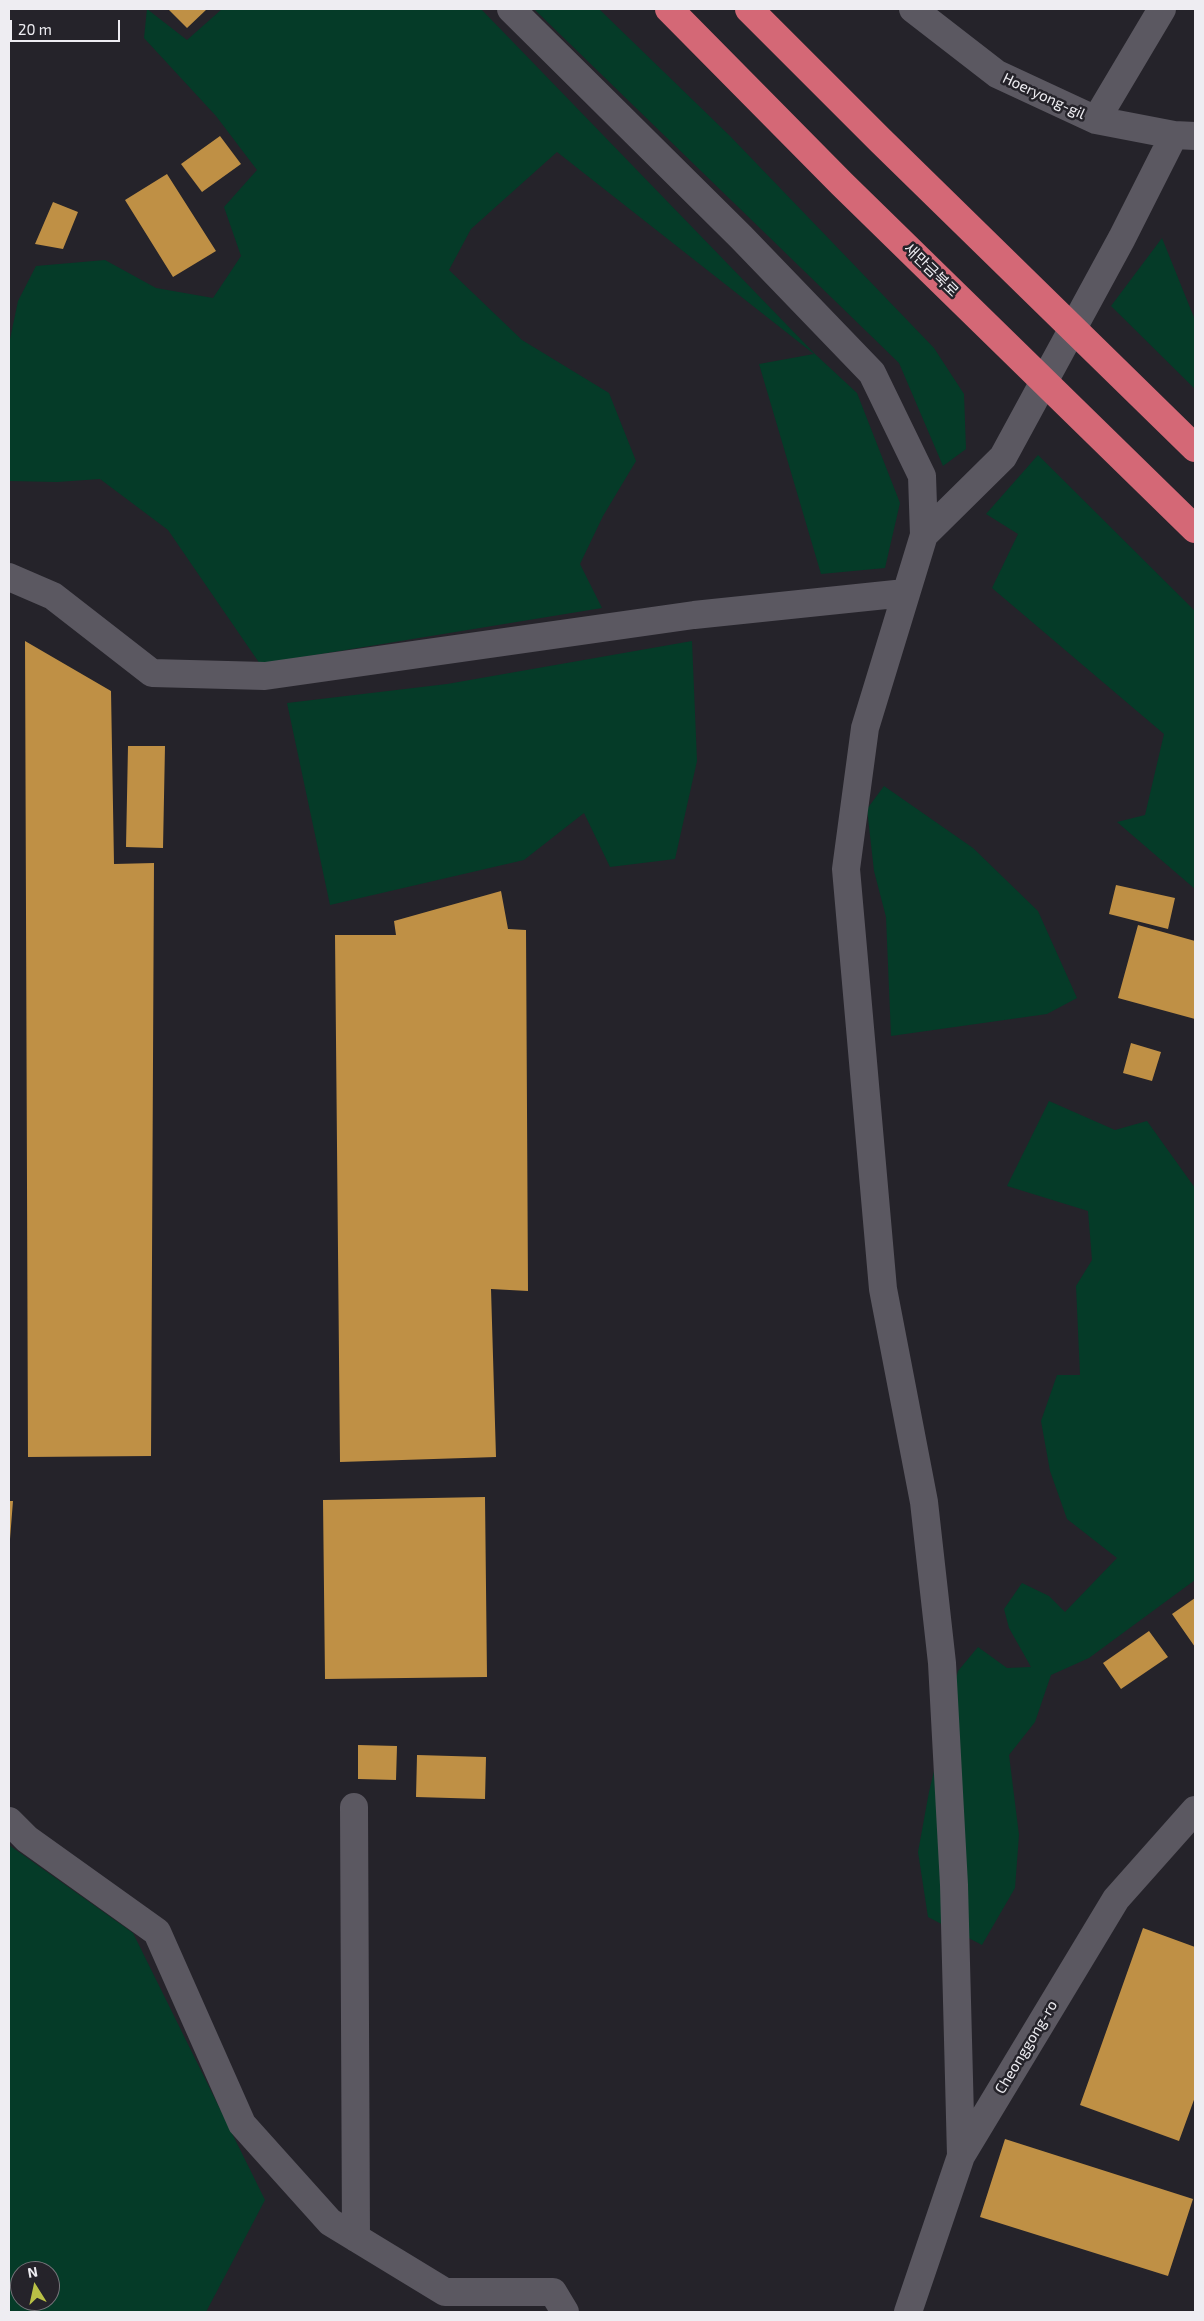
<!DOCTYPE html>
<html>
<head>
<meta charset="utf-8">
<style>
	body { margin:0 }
	#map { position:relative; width:1204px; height:2321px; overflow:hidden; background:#25232a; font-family:"Exo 2",sans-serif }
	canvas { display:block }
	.frame { position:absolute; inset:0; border:10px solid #eeedf2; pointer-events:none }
	.north { position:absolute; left:10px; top:2261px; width:50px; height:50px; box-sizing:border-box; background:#25232a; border:1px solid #75747a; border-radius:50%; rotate:350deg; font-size:14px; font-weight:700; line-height:20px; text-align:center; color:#eeedf2 }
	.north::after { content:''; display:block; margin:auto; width:18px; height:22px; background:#b9c046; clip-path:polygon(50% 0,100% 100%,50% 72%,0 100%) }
	.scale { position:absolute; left:10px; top:20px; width:110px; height:22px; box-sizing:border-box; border:2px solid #eeedf2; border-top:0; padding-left:6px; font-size:15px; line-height:18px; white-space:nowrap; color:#eeedf2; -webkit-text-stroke:4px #25232a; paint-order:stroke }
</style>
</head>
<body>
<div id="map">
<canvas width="1204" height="2321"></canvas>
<div class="frame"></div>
<div class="north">N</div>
<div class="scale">20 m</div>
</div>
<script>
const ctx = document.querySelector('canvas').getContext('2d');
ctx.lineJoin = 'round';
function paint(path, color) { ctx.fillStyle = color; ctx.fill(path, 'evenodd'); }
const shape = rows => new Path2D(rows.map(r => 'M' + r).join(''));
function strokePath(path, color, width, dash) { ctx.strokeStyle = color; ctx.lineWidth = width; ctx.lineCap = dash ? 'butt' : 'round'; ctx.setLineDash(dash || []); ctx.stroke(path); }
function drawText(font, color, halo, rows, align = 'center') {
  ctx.font = font + ' "Exo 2","Noto Sans KR",sans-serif'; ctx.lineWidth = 5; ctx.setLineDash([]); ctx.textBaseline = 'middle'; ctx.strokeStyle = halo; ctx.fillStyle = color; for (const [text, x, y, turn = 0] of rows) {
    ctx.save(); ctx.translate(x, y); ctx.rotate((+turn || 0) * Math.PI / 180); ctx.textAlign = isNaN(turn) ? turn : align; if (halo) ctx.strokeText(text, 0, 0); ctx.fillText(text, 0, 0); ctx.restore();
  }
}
paint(shape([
	[147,9,187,40,222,9,481,9,815,354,857,393,900,503,885,568,821,574,759,364,814,354,557,152,471,229,449,270,522,340,609,393,636,461,603,516,580,564,602,608,260,664,168,530,100,479,57,482,9,481,9,344,18,301,36,266,105,260,156,288,213,298,241,256,224,207,257,170,216,116,144,38],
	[534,9,599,9,730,136,934,348,964,394,966,449,943,466,899,363],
	[1162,238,1195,320,1195,389,1111,306],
	[1038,455,1195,611,1195,889,1117,822,1145,815,1164,734,992,588,1018,534,986,514],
	[692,641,697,761,675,859,610,867,584,813,524,860,330,905,287,703,447,684],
	[884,786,973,848,1038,911,1077,998,1047,1014,891,1036,886,917,874,871,867,809],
	[1049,1101,1115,1130,1147,1121,1195,1188,1195,1580,1089,1658,1051,1675,1035,1722,1009,1755,1019,1835,1015,1888,982,1945,928,1917,918,1852,929,1792,958,1671,978,1647,1007,1668,1031,1667,1009,1628,1004,1609,1022,1583,1049,1596,1065,1612,1117,1558,1067,1519,1050,1471,1041,1421,1057,1375,1080,1375,1076,1286,1092,1260,1088,1211,1007,1186],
	[9,1845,133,1933,265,2200,206,2312,9,2312],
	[20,2271,50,2271,50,2301,20,2301]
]), '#053b28');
paint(shape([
	[168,9,207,9,187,28],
	[220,136,241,164,202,192,181,164],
	[167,174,216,251,173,277,125,200],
	[53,202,78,212,63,249,35,244],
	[25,641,111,691,114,864,154,863,151,1456,28,1457],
	[128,746,165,746,163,848,126,847],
	[1116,885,1175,898,1168,929,1109,914],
	[501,891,508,929,526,930,528,1291,491,1289,496,1457,340,1462,335,935,396,935,394,921],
	[1138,925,1195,941,1195,1019,1118,998],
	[1131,1043,1161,1052,1152,1081,1123,1073],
	[485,1497,487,1677,325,1679,323,1500],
	[9,1501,13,1501,10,1539,9,1539],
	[1195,1598,1195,1647,1172,1614],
	[1149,1631,1168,1657,1121,1689,1103,1663],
	[358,1745,397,1746,396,1780,358,1779],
	[417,1755,486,1757,485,1799,416,1797],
	[1143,1928,1195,1947,1195,2097,1179,2141,1080,2105],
	[1005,2139,1193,2199,1168,2276,980,2217]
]), '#bf9045');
strokePath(shape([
	[511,9,741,237,872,373,922,476,924,535,865,728,846,869,883,1289,924,1502,942,1663,954,1885,961,2156],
	[913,9,997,74,1096,120,1174,135,1195,136],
	[1096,120,1162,9],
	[924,535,1003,457,1122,238,1174,135],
	[9,577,53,596,152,673,265,676,694,615,905,593],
	[354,1807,356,2238],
	[9,1821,27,1839,157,1932,242,2124,330,2222,445,2292,553,2292,565,2312],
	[908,2312,961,2156,1116,1899,1195,1810]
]), '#5b5861', 28);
strokePath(shape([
	[669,9,842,184,1195,529],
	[749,9,880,140,1195,448]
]), '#d46876', 28);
drawText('15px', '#eeedf2', '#25232a', [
	["Hoeryong-gil",1044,96,25],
	["새만금북로",931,270,44],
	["Cheonggong-ro",1026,2047,-59]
]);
</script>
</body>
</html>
